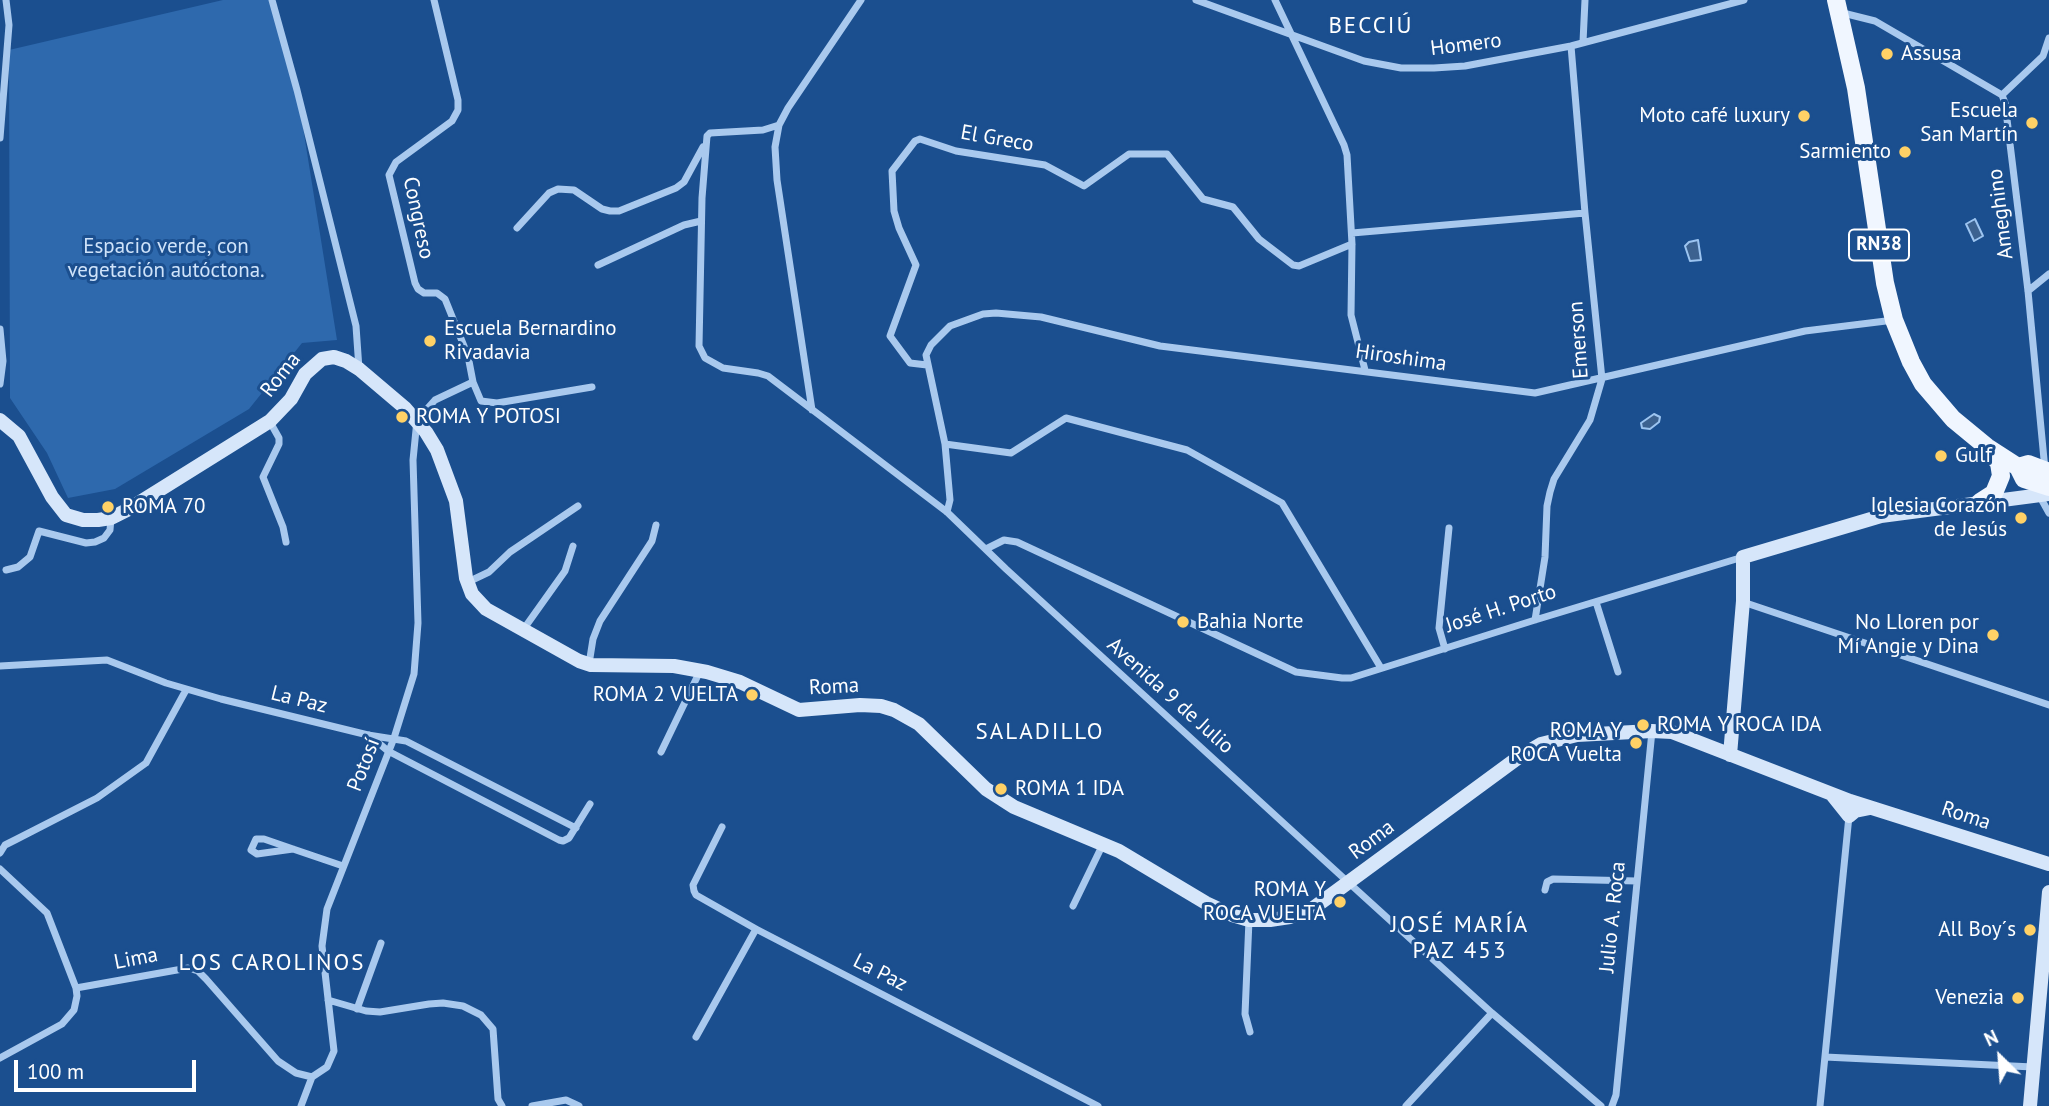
<!DOCTYPE html>
<html>
<head>
<meta charset="utf-8">
<style>
	body { margin:0 }
	#map { position:relative; width:2049px; height:1106px; overflow:hidden; background:#1b4f8f; font-family:"PT Sans",sans-serif }
	canvas { display:block }
	.north { position:absolute; left:1965px; top:1022px; width:70px; height:70px; -webkit-text-stroke:5px #1b4f8f; paint-order:stroke; rotate:335deg; font-size:19px; font-weight:700; line-height:28px; text-align:center; color:#fff }
	.north::after { content:''; display:block; margin:auto; width:24px; height:32px; background:#fff; clip-path:polygon(50% 0,100% 100%,50% 72%,0 100%) }
	.scale { position:absolute; left:14px; top:1060px; width:182px; height:32px; box-sizing:border-box; border:4px solid #fff; border-top:0; padding-left:9px; font-size:21px; line-height:24px; white-space:nowrap; color:#fff; -webkit-text-stroke:5px #1b4f8f; paint-order:stroke }
</style>
</head>
<body>
<div id="map">
<canvas width="2049" height="1106"></canvas>
<div class="north">N</div>
<div class="scale">100 m</div>
</div>
<script>
const ctx = document.querySelector('canvas').getContext('2d');
ctx.lineJoin = 'round';
function paint(path, color) { ctx.fillStyle = color; ctx.fill(path, 'evenodd'); }
const shape = rows => new Path2D(rows.map(r => 'M' + r).join(''));
function strokePath(path, color, width, dash) { ctx.strokeStyle = color; ctx.lineWidth = width; ctx.lineCap = dash ? 'butt' : 'round'; ctx.setLineDash(dash || []); ctx.stroke(path); }
function drawText(font, color, halo, rows, align = 'center') {
  ctx.font = font + ' "PT Sans",sans-serif'; ctx.lineWidth = 6; ctx.setLineDash([]); ctx.textBaseline = 'middle'; ctx.strokeStyle = halo; ctx.fillStyle = color; for (const [text, x, y, turn = 0] of rows) {
    ctx.save(); ctx.translate(x, y); ctx.rotate((+turn || 0) * Math.PI / 180); ctx.textAlign = isNaN(turn) ? turn : align; if (halo) ctx.strokeText(text, 0, 0); ctx.fillText(text, 0, 0); ctx.restore();
  }
}
paint(shape([
	[223,0,272,0,297,90,337,340,302,343,249,409,115,489,68,498,47,453,10,398,9,50]
]), '#2e69ad');
const water = shape([
	[1975,219,1983,236,1974,241,1966,224,1975,219],
	[1698,240,1701,260,1690,261,1685,246,1689,242,1698,240],
	[1654,414,1660,417,1659,422,1650,429,1642,428,1641,423,1654,414]
]);
paint(water, '#3c6290');
strokePath(water, '#9cc4f0', 2);
strokePath(shape([
	[272,0,297,90,356,326,359,369],
	[1196,0,1364,61,1401,68,1434,68,1465,66,1571,46,1744,0],
	[1275,0,1344,145,1347,155,1352,244,1351,315,1365,370],
	[1839,12,1875,21,2002,95,2005,103,2028,291,2045,470],
	[1583,42,1585,0],
	[2002,95,2043,56,2049,38],
	[779,125,763,130,710,133,707,136,702,198,699,346,705,358,723,368,758,373,768,376,947,512,1006,569,1349,883,1492,1013,1601,1106],
	[0,138,9,25,6,0],
	[517,228,549,193,558,189,574,190,602,209,610,211,619,211,676,188,684,182,703,147],
	[1352,233,1585,213],
	[598,265,684,225,701,221],
	[2028,291,2049,274],
	[0,329,3,361,0,384],
	[927,365,910,363,890,336,916,265,899,228,894,211,892,171,915,141,920,139,956,151,1045,165,1084,186,1129,154,1167,154,1203,199,1233,207,1259,239,1293,265,1299,266,1352,244],
	[473,382,481,401,497,403,592,387],
	[812,410,777,180,775,147,779,125,788,108,861,0],
	[270,422,279,438,279,444,263,477,283,527,286,542],
	[945,444,1011,453,1066,418,1187,450,1282,503,1381,668],
	[2039,495,2049,513],
	[947,512,950,500,945,444,926,355,931,345,950,326,983,314,996,313,1041,317,1160,346,1535,393,1805,331,1894,320],
	[986,549,1004,540,1017,542,1296,672,1342,678,1351,678,1535,620,1743,557],
	[6,570,18,567,30,557,39,531,86,543,95,542,104,538,110,530,111,518],
	[468,582,489,572,510,552,578,506],
	[1596,602,1618,672],
	[1743,602,2049,705],
	[1535,620,1545,557,1547,506,1550,492,1554,479,1590,420,1602,379,1585,213,1571,46],
	[523,630,565,571,573,546],
	[1445,649,1439,628,1449,528],
	[589,664,593,639,600,621,652,541,656,525],
	[0,666,107,660,166,683,221,699,368,735,406,741,576,828],
	[369,735,388,751,559,840,563,841,569,838,590,804],
	[661,752,700,671],
	[722,827,693,885,694,891,696,895,756,929],
	[293,849,257,854,251,850,256,839,264,839,293,849,343,866],
	[0,853,5,845,15,840,97,798,146,763,186,690],
	[0,869,47,913,76,988],
	[1545,890,1547,882,1553,879,1637,881],
	[1073,906,1103,844],
	[1249,920,1245,1014,1250,1032],
	[328,1000,366,1011,380,1012,429,1004,443,1003,463,1006,481,1015,493,1029,498,1099,502,1106],
	[357,1009,381,943],
	[696,1037,756,929,1098,1106],
	[1825,1057,2033,1067],
	[0,1058,62,1024,74,1010,77,996,76,988,188,968,198,971,206,979,278,1061,296,1073,312,1077],
	[301,1106,312,1077,327,1067,334,1051,322,946,327,909,394,738,414,674,418,623,413,460,417,420,435,400,473,382,468,356,445,299,437,293,424,293,418,289,415,283,389,175,396,162,452,121,458,110,458,100,434,0],
	[532,1106,566,1100,579,1106],
	[1406,1106,1492,1013],
	[1612,1106,1616,1095,1652,731],
	[1820,1106,1849,816]
]), '#a9c9ee', 7);
strokePath(shape([
	[0,420,19,436,52,497,66,515,83,520,98,520,111,518,129,509,270,421,291,399,305,374,322,359,334,357,346,361,359,369,405,408,426,432,437,450,456,501,466,578,472,594,486,609,579,661,591,665,674,666,707,672,740,682,799,710,860,705,881,706,894,710,919,724,986,789,1014,807,1119,851,1206,903,1232,915,1249,920,1270,920,1290,917,1312,909,1519,757,1541,744,1577,735,1652,731,1672,732,1850,801,2049,864],
	[1730,755,1743,601,1743,557,1881,516,2049,494],
	[1833,796,1849,816,1855,811,1870,808],
	[2030,1106,2049,892]
]), '#d6e6fa', 14);
strokePath(shape([
	[1836,0,1856,88,1885,283,1894,320,1911,362,1923,384,1953,419,1987,447,2018,467,2024,479,2049,487],
	[2018,467,2028,464,2049,472],
	[1980,502,1994,493,2001,476,1999,463,1991,453]
]), '#f0f6ff', 18);
for (const [x, y, r, color] of [
	[1887,54,7,"#ffd166"],
	[1804,116,7,"#ffd166"],
	[2032,123,7,"#ffd166"],
	[1905,152,7,"#ffd166"],
	[430,341,7,"#ffd166"],
	[402,417,7,"#ffd166"],
	[1941,456,7,"#ffd166"],
	[108,507,7,"#ffd166"],
	[2021,518,7,"#ffd166"],
	[1183,622,7,"#ffd166"],
	[1993,635,7,"#ffd166"],
	[752,695,7,"#ffd166"],
	[1643,725,7,"#ffd166"],
	[1636,743,7,"#ffd166"],
	[1001,789,7,"#ffd166"],
	[1340,902,7,"#ffd166"],
	[2030,930,7,"#ffd166"],
	[2018,998,7,"#ffd166"]
]) { const dot = new Path2D(); dot.arc(x, y, r, 0, 2 * Math.PI); ctx.fillStyle = color; ctx.fill(dot); strokePath(dot, '#1b4f8f', 2.5); }
for (const [x, y, w] of [
	[1879,245,60]
]) { const box = new Path2D(); box.roundRect(x - w / 2, y - 15.5, w, 31, 5); ctx.fillStyle = '#1b4f8f'; ctx.fill(box); strokePath(box, '#fff', 2); }
drawText('bold 19px', '#fff', null, [
	["RN38",1879,245]
]);
drawText('21px', '#fff', '#1b4f8f', [
	["Homero",1466,45,-7],
	["El Greco",997,139,10],
	["Ameghino",2001,214,-97],
	["Congreso",418,218,78],
	["Emerson",1579,340,-94],
	["Hiroshima",1401,358,8],
	["Roma",281,375,-52],
	["José H. Porto",1501,609,-18],
	["Roma",834,687,-3],
	["Avenida 9 de Julio",1170,696,42],
	["La Paz",299,700,14],
	["Potosí",364,765,-69],
	["Roma",1966,816,18],
	["Roma",1372,840,-37],
	["Julio A. Roca",1613,917,-84],
	["Lima",136,959,-11],
	["La Paz",880,973,27]
]);
drawText('21px', '#fff', '#1b4f8f', [
	["Assusa",1901,54,"left"],
	["Escuela",2018,111],
	["San Martín",2018,135],
	["Moto café luxury",1790,116],
	["Sarmiento",1891,152],
	["Escuela Bernardino",444,329,"left"],
	["Rivadavia",444,353,"left"],
	["ROMA Y POTOSI",416,417,"left"],
	["Gulf",1955,456,"left"],
	["Iglesia Corazón",2007,506],
	["de Jesús",2007,530],
	["ROMA 70",122,507,"left"],
	["Bahia Norte",1197,622,"left"],
	["No Lloren por",1979,623],
	["Mí Angie y Dina",1979,647],
	["ROMA 2 VUELTA",738,695],
	["ROMA Y ROCA IDA",1657,725,"left"],
	["ROMA Y",1622,731],
	["ROCA Vuelta",1622,755],
	["ROMA 1 IDA",1015,789,"left"],
	["ROMA Y",1326,890],
	["ROCA VUELTA",1326,914],
	["All Boy´s",2016,930],
	["Venezia",2004,998]
], 'right');
drawText('21px', '#cfe3fa', '#1b4f8f', [
	["Espacio verde, con",166,247],
	["vegetación autóctona.",166,271]
]);
ctx.letterSpacing = '2px';
drawText('23px', '#fff', '#1b4f8f', [
	["BECCIÚ",1371,26],
	["SALADILLO",1040,732],
	["JOSÉ MARÍA",1460,925],
	["PAZ 453",1460,951],
	["LOS CAROLINOS",272,963]
]);
ctx.letterSpacing = '0px';
</script>
</body>
</html>
